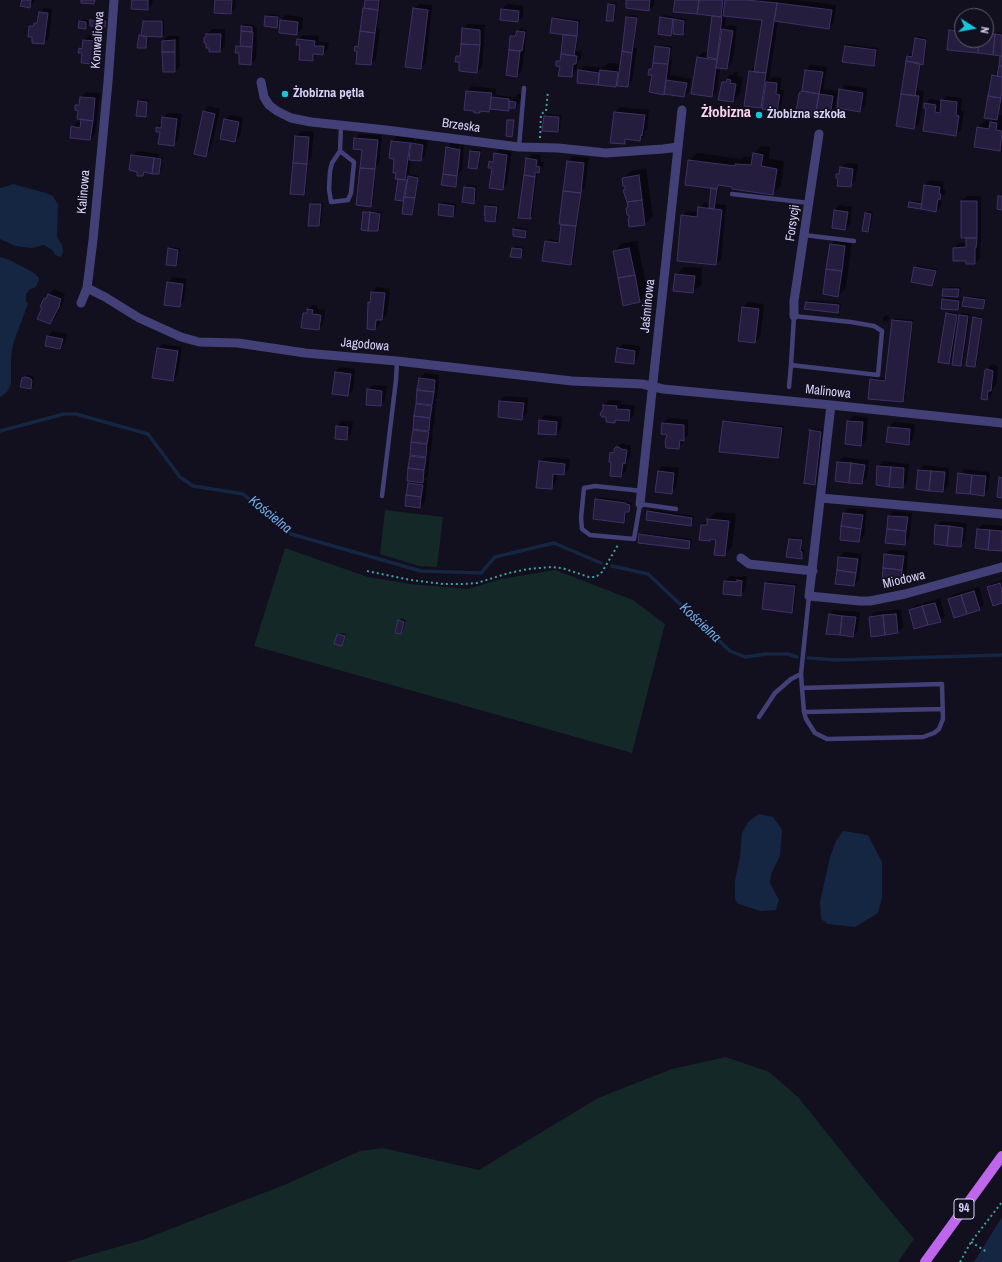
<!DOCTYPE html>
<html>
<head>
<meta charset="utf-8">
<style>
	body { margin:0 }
	#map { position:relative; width:1002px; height:1262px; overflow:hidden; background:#120f1e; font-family:"Archivo Narrow",sans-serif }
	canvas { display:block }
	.north { position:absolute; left:954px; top:8px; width:40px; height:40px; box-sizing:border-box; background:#120f1e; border:1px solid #615d76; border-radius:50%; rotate:101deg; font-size:11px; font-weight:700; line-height:16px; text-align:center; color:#d8d2f9 }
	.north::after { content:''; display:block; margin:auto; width:14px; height:18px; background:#1bc4dc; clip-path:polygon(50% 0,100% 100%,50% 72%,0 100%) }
</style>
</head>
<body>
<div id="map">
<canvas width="1002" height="1262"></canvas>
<div class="north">N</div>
</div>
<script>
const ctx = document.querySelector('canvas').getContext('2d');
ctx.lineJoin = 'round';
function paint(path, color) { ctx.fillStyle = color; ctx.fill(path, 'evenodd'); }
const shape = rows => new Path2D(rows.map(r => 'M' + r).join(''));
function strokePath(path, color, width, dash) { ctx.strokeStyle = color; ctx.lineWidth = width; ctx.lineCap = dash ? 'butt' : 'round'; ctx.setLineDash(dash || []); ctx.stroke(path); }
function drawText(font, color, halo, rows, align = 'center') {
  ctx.font = font + ' "Archivo Narrow",sans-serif'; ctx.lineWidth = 3; ctx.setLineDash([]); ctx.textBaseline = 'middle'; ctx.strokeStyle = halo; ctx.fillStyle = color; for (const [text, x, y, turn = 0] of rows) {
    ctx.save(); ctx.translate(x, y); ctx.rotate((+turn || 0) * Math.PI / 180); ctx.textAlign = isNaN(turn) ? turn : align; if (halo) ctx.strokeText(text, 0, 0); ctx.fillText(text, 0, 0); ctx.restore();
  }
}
paint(shape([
	[385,510,443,517,437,567,419,566,380,554],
	[285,548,368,577,410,584,468,589,501,579,555,570,633,600,665,624,632,753,254,646],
	[726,1057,769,1072,798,1097,867,1183,914,1239,898,1262,65,1262,142,1240,284,1185,360,1151,383,1148,479,1170,598,1098,672,1069]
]), '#132827');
paint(shape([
	[13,184,46,193,53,196,58,205,57,237,62,245,63,252,61,257,55,255,52,250,44,245,32,248,15,246,0,239,0,188,4,187],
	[0,257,10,260,34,273,39,278,39,280,36,287,30,289,26,294,26,301,28,304,15,338,12,349,11,361,11,384,7,392,0,397],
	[759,814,773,817,782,830,780,856,771,874,770,883,779,900,776,910,761,911,738,904,735,899,735,881,740,856,742,833,748,822],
	[843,831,868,835,882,862,882,898,878,913,855,927,828,924,821,919,820,902,830,857,836,841],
	[1002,1217,1002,1262,974,1262]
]), '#152643');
paint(shape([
	[23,0,35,0,30,7],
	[133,0,153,0,152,4,147,9],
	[216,0,236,0,235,8,230,13],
	[365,0,381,0,377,28,380,29,376,59,371,64,356,47,359,44],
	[627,0,654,0,654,5,649,10],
	[676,0,795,0,836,5,834,23,829,27,778,21,769,80,772,77,782,78,780,90,784,90,781,105,776,110,764,104,760,107,750,72,755,67,763,19,726,15,725,28,728,25,737,26,732,63,727,68,720,67,717,91,712,96,698,57,703,52,709,53,713,15],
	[611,3,617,3,615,18,613,20,609,5],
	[419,4,432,5,426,63,421,68,414,9],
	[507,4,523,6,523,16,518,21,502,9],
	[44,8,52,9,49,38,44,43,34,36,30,26,39,19,40,13],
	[268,14,279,15,279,24,276,27,266,16],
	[286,15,303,17,302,29,297,34,281,20],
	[629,15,638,16,634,48,637,48,632,81,627,86,617,85,616,86,599,83,598,84,579,71,584,66,603,68,608,63,621,64,627,17],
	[663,15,675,17,674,20,677,18,686,19,685,32,683,34,674,31,671,35,661,17],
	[555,17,580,20,576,51,582,51,581,58,578,61,576,71,571,76,557,61,562,57,565,34,552,19],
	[93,18,107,19,107,24,105,26,91,20],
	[146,19,164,20,164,34,162,36,149,36,148,45,145,47,140,35,142,33,144,21],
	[82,20,88,20,88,26,86,28,80,22],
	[245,24,254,25,254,27,257,28,256,59,251,64,237,47,241,42,242,26],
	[468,24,485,25,482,67,477,72,460,61,457,57,461,53,463,29],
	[952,28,962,29,962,40,986,40,986,31,1002,33,1002,99,999,115,1002,115,1002,148,1000,150,978,127,986,120,992,121,995,118,993,76,995,73,998,74,1001,55,948,49,950,30],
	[212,29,225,29,225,46,220,51,210,47,205,37],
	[520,29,527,30,522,71,517,76,507,74,511,36,514,34,516,34],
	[89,35,100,36,98,58,93,63,80,49,84,45,84,40],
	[303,35,319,36,319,42,329,42,328,49,323,54,317,54,312,60,298,40],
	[168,36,179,36,180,66,175,71,163,41],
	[918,36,927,38,925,61,921,63,917,90,924,91,919,123,914,128,908,56,910,54,913,55,916,38],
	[848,44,878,48,876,63,874,65,845,46],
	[658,45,672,46,670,59,672,60,670,75,691,79,689,91,684,96,650,91,653,74,650,69,654,66,656,47],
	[811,65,827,67,823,89,838,91,834,112,829,116,803,90,806,70],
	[735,72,738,72,737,76,743,77,740,93,733,101,723,82,730,74,732,75],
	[845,85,867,88,865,106,860,111,840,90],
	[472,86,496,89,495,95,511,97,511,101,518,94,523,94,523,100,515,107,511,107,508,110,492,108,489,111,481,110,479,112,475,110,465,109,467,91],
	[86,92,100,93,95,134,90,139,72,127,77,122,82,122,82,119,76,105,80,102,81,97],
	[947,96,962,98,961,111,964,111,961,130,956,135,927,108,925,104,930,99,941,101,940,107,942,108,942,101],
	[141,99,149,100,147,114,145,116,139,101],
	[209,106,220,109,210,151,205,156,204,111],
	[620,107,649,110,647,130,645,131,645,135,640,140,629,138,624,143,612,142,615,112],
	[168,113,182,114,178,140,173,145,161,131,157,131,157,127,162,122,163,118],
	[547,114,561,115,560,129,558,131,544,130,545,116],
	[230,115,243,117,240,136,235,141,225,120],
	[301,131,314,132,311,158,308,161,306,192,303,194,291,193,296,136],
	[360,134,382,135,379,163,376,166,373,204,371,206,363,149,355,139],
	[397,136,414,138,414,142,417,139,428,140,425,155,420,160,411,159,409,176,411,174,419,176,414,212,412,214,405,200,396,199,399,180,397,173,396,158,392,141],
	[405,182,407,183,406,198,403,198],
	[451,143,464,145,462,170,459,173,457,184,455,186,447,148],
	[459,145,461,145,459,171,457,171],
	[761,146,770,147,769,159,784,161,781,186,773,193,720,184,719,186,716,204,726,205,721,259,716,264,682,216,687,211,699,212,699,208,704,203,710,204,712,187,689,161,697,153,742,159,744,156,753,157,754,154],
	[500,148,512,150,507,184,502,189,490,162],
	[473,149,481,150,479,166,477,168,471,152],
	[137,151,159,154,158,157,163,157,161,171,159,173,146,172,143,175,132,156],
	[532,154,541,155,541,162,544,162,543,166,537,174,532,216,529,218,527,159],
	[573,156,589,158,585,187,582,190,573,261,571,264,543,261,546,241,548,239,560,241,563,224,560,223,568,161],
	[846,163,858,164,855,181,850,186,839,178,837,174,840,172,841,168],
	[646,168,653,216,645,224,630,218,625,190,626,189,623,179,631,171],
	[930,180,944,182,943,189,945,190,945,194,942,196,941,206,936,211,910,203,912,201,923,202,925,185],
	[467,185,477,186,476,200,473,202,465,187],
	[967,196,981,196,981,242,980,244,980,258,975,263,967,260,954,248,959,243,967,243,962,201],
	[313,202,323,203,321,223,319,225,311,205],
	[443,202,456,204,455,214,453,216,440,204],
	[488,204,499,206,497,219,495,221,486,206],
	[840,205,852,207,850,224,845,229,833,227,835,210],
	[366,210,382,212,380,228,378,230,364,212],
	[868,211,873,212,870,229,868,231,866,213],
	[516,227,527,229,527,234,524,236,514,230],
	[838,237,852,239,846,288,838,296,831,245],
	[637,241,648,293,640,301,623,304,614,252,621,244],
	[515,246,524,248,523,255,521,257,512,248],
	[171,247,180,248,178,263,176,265,167,264,169,249],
	[917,265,937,269,934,283,932,285,915,267],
	[684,267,702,268,701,285,693,292,676,275],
	[173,277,187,279,184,301,179,306,166,304,168,282],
	[377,287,390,289,387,314,382,319,380,319,380,324,375,329,368,312,372,292],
	[946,287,961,287,960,294,958,296,944,289],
	[54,289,65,294,63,300,64,300,55,318,50,323,43,308,41,307,45,298],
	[967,296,986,298,985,305,983,308,964,298],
	[945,297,961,299,960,307,958,309,943,300],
	[809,300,841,303,840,310,838,312,806,302],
	[748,302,764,304,760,337,755,342,743,307],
	[313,305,317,305,317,309,325,310,323,324,318,329,304,313],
	[949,312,958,313,951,361,949,363,947,314],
	[962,313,970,314,963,363,961,365,960,315],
	[886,315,889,316,889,319,887,322,883,321,883,318],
	[976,316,983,317,977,364,974,366,974,318],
	[895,318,913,320,905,399,903,401,871,380,873,377,886,379,893,320],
	[53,331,67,334,65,343,60,348,46,345,48,336],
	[163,344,182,347,178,375,173,380,158,349],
	[623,344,640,346,638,358,633,363,618,349],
	[992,364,998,366,996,385,993,388,992,394,987,398,985,371],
	[340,367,355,369,353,390,348,395,335,372],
	[425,373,439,375,437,398,434,401,436,401,434,425,431,427,433,427,431,451,428,453,430,453,428,476,424,480,427,480,425,502,420,507,408,483,412,480,411,457,413,454,414,431,416,428,417,405,419,402,420,378],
	[28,375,32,376,34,378,33,385,30,388,22,378],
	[373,385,387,386,385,400,380,405,368,390],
	[505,396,528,398,527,413,522,418,500,401],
	[609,400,621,401,621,404,635,406,634,415,629,420,617,419,615,422,607,416,604,410,604,405],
	[545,415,562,417,561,429,556,434,540,420],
	[853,416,868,417,866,440,861,445,846,443,848,421],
	[668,418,688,420,688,435,684,439,683,443,678,448,668,434,662,433,663,423],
	[726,420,784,426,780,455,778,457,723,422],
	[342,421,353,422,351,434,346,439,337,426],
	[894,422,915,424,913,439,908,444,889,427],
	[814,429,823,430,817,482,815,484,811,431],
	[622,443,626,445,631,445,630,458,627,460,626,471,621,476,612,461,611,453],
	[545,457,570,459,569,469,564,474,557,473,556,483,551,488,540,462],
	[843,457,869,460,867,478,862,483,838,462],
	[883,461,909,464,907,482,902,487,878,466],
	[924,465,949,468,948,486,943,491,919,470],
	[663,466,679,468,676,488,671,493,658,471],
	[964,469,990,472,988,490,983,495,959,474],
	[598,497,628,501,628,502,632,503,631,509,629,511,627,511,626,520,624,522,596,500],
	[849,508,867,510,864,536,859,541,844,513],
	[650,509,694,516,693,522,691,524,648,512],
	[894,511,912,513,909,539,904,544,887,542,889,516],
	[716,512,736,514,732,547,724,555,717,539,711,538,709,540,702,525],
	[941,521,967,523,965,541,960,546,936,526],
	[983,524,1002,526,1002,549,978,529],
	[643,533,692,539,691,546,689,548,640,535],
	[792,537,803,538,802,549,804,550,804,556,801,558,789,539],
	[890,550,908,551,906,577,901,582,885,555],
	[844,552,862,554,859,580,854,585,836,583,839,557],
	[730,576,742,577,743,576,747,576,745,590,740,595,725,581],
	[1002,580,1002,602,988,587,993,583],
	[768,581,797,584,794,609,792,612,766,584],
	[979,587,984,604,979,609,949,599,954,594],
	[940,598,945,616,940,621,910,610,915,606],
	[901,609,903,627,898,632,872,636,870,617,875,612],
	[834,610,860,612,858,631,853,636,829,615],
	[401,618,406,620,403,631,401,633,399,621],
	[340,633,346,634,344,643,341,645,337,635]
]), '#0007');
strokePath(shape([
	[0,431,64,414,76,414,148,434,180,477,193,486,243,494,291,534,421,571,481,573,495,557,554,543,601,563],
	[612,566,648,574,730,651,745,657,766,654,788,654,797,657],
	[808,658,836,660,1002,655]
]), '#152643', 3.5);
const building = shape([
	[22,0,31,0,30,8,20,6,22,0],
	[81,0,95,0,94,4,81,3,81,0],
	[132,0,148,0,148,10,131,9,132,0],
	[215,0,232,0,231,14,214,13,215,0],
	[365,0,379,0,378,10,364,8,365,0],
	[626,0,650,0,649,11,626,8,626,0],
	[675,0,699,0,697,14,673,12,675,0],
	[699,0,723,0,721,17,697,14,699,0],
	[725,0,747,0,777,3,766,73,754,72,762,20,723,16,725,0],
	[777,3,832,10,829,29,774,21,777,3],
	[608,4,615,5,613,21,606,21,608,4],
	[363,8,378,10,375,33,360,31,363,8],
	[413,8,428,10,421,69,405,67,413,8],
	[501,9,519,11,518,22,500,20,501,9],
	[39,12,48,13,44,44,32,43,32,37,28,37,29,26,33,26,34,23,37,23,39,12],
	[265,16,278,17,277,28,264,26,265,16],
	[712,16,722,17,717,59,707,57,712,16],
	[626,17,637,18,632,53,622,51,626,17],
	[660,17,673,19,671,36,658,34,660,17],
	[552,18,578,22,577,36,550,33,552,18],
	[673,19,684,21,683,35,673,34,673,19],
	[90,20,106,21,105,27,90,26,90,20],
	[280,20,298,22,297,35,279,33,280,20],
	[79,21,86,22,86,29,78,28,79,21],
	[143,21,162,21,162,37,141,36,143,21],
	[241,26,252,27,252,32,241,31,241,26],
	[462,28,480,30,480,45,461,44,462,28],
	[722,29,733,31,727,69,716,68,722,29],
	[949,30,962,31,962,40,979,40,978,53,947,50,949,30],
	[241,31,253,32,252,47,240,46,241,31],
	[360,31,375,33,371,65,356,64,357,51,354,51,355,46,358,47,360,31],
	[517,31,525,32,522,51,509,50,510,36,515,36,517,31],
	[206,34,221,34,220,52,209,52,209,48,206,48,206,43,204,43,204,37,206,37,206,34],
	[986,34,995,34,993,55,978,53,979,40,986,40,986,34],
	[995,34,1002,35,1002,56,993,55,995,34],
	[139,35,147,37,146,48,137,48,139,35],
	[563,35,577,36,574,56,561,54,563,35],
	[915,38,926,40,923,65,906,61,907,56,912,57,915,38],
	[297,39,315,41,314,46,324,46,323,55,313,54,313,61,299,60,300,45,296,45,297,39],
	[83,40,95,41,94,64,81,63,82,53,78,53,79,48,82,49,83,40],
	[175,40,175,52,162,52,162,41,175,40],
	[461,44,480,45,477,73,459,71,459,62,455,62,456,56,460,56,461,44],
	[236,46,252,47,251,65,239,64,239,53,235,53,236,46],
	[655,46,670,48,668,64,653,63,655,46],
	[845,46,876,50,874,66,842,62,845,46],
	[509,50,520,51,517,77,506,75,509,50],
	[622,51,632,53,628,87,617,86,622,51],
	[162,52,175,52,175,72,163,72,162,52],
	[561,54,577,56,576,64,573,64,572,77,558,76,560,67,556,66,556,61,560,61,561,54],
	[1000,56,1002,56,1002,66,999,66,1000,56],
	[697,57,717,60,712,97,691,94,697,57],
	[906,61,919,63,920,64,915,96,901,94,906,61],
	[653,63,668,64,664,95,649,92,652,75,648,75,649,69,652,69,653,63],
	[999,66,1002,66,1002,77,997,76,999,66],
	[578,70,599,73,598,85,577,83,578,70],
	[600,70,618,72,616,87,598,85,600,70],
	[805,70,823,72,819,94,802,91,805,70],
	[749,71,766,73,761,108,744,106,749,71],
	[992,75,1002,77,1002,92,1001,98,988,96,992,75],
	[727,79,731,80,730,83,736,84,733,102,718,100,722,82,726,82,727,79],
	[666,80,687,83,684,97,664,94,666,80],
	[766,82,777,83,776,94,780,95,777,111,762,109,766,82],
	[839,89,863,93,860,112,837,108,839,89],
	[466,91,492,93,489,112,480,111,480,113,474,113,474,111,464,110,466,91],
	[802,91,819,94,815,116,796,112,799,93,802,91],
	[819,94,833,96,830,118,815,116,819,94],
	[901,94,919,96,914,129,896,126,901,94],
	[988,96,1001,98,997,120,984,118,988,96],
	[80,97,95,98,93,121,77,119,78,111,75,110,75,105,79,105,80,97],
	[491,97,509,99,509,111,490,109,491,97],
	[941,100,957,102,956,115,959,116,956,136,923,131,926,109,924,108,924,103,936,105,935,112,940,113,941,100],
	[138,101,147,102,146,117,136,116,138,101],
	[509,101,516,102,515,108,509,108,509,101],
	[203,111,215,114,206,157,194,154,203,111],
	[614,112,645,115,642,136,641,135,640,141,625,139,625,144,610,143,614,112],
	[544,116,559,117,558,132,542,131,544,116],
	[162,117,177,119,174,146,158,144,160,132,156,132,156,127,161,128,162,117],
	[81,119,93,121,90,140,70,138,71,126,80,128,81,119],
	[224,119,239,122,235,142,220,139,224,119],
	[507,120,514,120,512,137,506,136,507,120],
	[990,122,997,123,996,130,1002,131,1000,151,974,147,977,127,989,129,990,122],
	[295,136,309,137,307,164,293,163,295,136],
	[354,138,378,140,375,169,360,168,362,150,353,149,354,138],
	[391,141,410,143,405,180,395,179,396,173,393,173,394,159,389,158,391,141],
	[411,143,423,145,421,161,409,160,411,143],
	[446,147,460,150,457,176,443,174,446,147],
	[470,151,480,152,477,169,468,168,470,151],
	[494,153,507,155,503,190,489,188,492,168,488,168,489,161,493,162,494,153],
	[753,153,763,155,761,166,777,169,773,195,732,189,732,187,718,185,717,189,685,185,688,160,735,166,735,164,751,165,753,153],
	[131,155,154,158,152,174,144,172,143,176,137,176,137,172,129,170,131,155],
	[154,158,161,159,159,174,152,174,154,158],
	[526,158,537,160,536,166,540,167,539,173,535,172,535,177,524,175,526,158],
	[567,161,584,163,581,193,563,191,567,161],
	[293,163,307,164,304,195,290,194,293,163],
	[840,167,853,169,851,187,837,186,838,179,836,178,836,174,839,174,840,167],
	[360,168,375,169,371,207,356,205,360,168],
	[443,174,457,176,456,187,441,185,443,174],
	[524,175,535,177,530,217,531,218,531,219,518,218,524,175],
	[639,175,642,200,627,202,623,190,625,190,625,186,623,186,622,178,639,175],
	[408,176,418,178,415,198,405,197,408,176],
	[398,179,407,180,403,201,395,200,398,179],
	[924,185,940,187,939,194,941,194,940,200,938,199,936,212,921,209,924,185],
	[464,187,475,188,474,204,462,202,464,187],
	[711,188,717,189,714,209,709,208,711,188],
	[563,191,581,193,576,226,559,224,563,191],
	[998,196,1002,196,1002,210,997,209,998,196],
	[404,197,415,198,412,215,402,214,404,197],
	[642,200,645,225,629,227,628,219,629,219,629,215,627,215,626,208,628,207,627,202,642,200],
	[961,201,977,201,977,238,961,238,961,201],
	[909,202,922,204,921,209,908,207,909,202],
	[310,204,321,204,319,226,308,226,310,204],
	[439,204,454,206,453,217,438,215,439,204],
	[485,206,497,207,495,222,485,221,485,215,484,215,485,206],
	[698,207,722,210,716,265,677,261,681,215,697,217,698,207],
	[834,210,848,212,845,230,832,228,834,210],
	[363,212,370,212,368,231,361,230,363,212],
	[370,212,380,214,378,231,368,231,370,212],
	[865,213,871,214,868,232,862,231,865,213],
	[561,225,576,226,571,265,542,261,545,241,559,243,561,225],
	[513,229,526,231,525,238,513,236,513,229],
	[966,238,977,238,976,248,975,248,975,264,966,264,966,261,953,261,953,248,966,247,966,238],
	[830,244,845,246,842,271,826,269,830,244],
	[168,248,178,250,176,266,166,265,168,248],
	[512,248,522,249,521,258,510,257,512,248],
	[629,248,635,275,618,278,613,251,629,248],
	[914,267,936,271,932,286,911,282,914,267],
	[826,269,842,271,838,297,823,294,826,269],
	[675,274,695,276,693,293,673,291,675,274],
	[635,275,640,302,623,306,618,278,635,275],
	[167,282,183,284,180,307,164,305,167,282],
	[943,289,959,289,958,297,942,296,943,289],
	[371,292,385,293,382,320,376,320,375,330,367,329,368,302,370,303,371,292],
	[48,294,61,299,59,305,60,305,50,324,37,319,42,308,40,307,44,298,46,299,48,294],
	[964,297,985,300,983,309,962,306,964,297],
	[942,299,959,301,958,310,941,309,942,299],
	[806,302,839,305,838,313,804,309,806,302],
	[742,307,759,309,755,343,738,341,742,307],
	[307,309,313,310,312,314,321,315,319,330,301,328,303,313,307,313,307,309],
	[946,313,957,315,949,364,938,362,946,313],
	[959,315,968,316,961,366,952,365,959,315],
	[973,317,982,319,975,367,966,366,973,317],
	[892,320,912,322,903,402,868,399,870,379,885,381,892,320],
	[47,336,63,339,60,349,45,346,47,336],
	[157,348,178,351,173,381,152,378,157,348],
	[617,348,635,351,634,364,615,362,617,348],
	[987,369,993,371,991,391,988,391,987,400,981,399,985,370,987,369],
	[335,372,351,374,348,396,332,394,335,372],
	[25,377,30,378,32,380,31,389,20,387,22,378,25,377],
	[419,378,435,380,434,392,417,390,419,378],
	[367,389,382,391,381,406,366,405,367,389],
	[417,390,434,392,432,405,416,403,417,390],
	[499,401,524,403,522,420,498,417,499,401],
	[416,404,432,406,430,418,414,416,416,404],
	[603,405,617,406,616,409,630,410,629,421,615,420,615,423,606,422,606,417,602,417,600,415,601,412,603,410,603,405],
	[414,416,430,418,429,431,413,429,414,416],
	[539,420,557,422,556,435,538,434,539,420],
	[723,421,782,428,778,458,719,452,723,421],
	[847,421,863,422,861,446,845,444,847,421],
	[662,423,684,425,684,441,680,440,679,449,666,448,665,442,667,435,661,434,662,423],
	[336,426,348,427,347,440,335,439,336,426],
	[888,427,910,429,909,445,886,442,888,427],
	[413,430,429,432,427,444,411,442,413,430],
	[809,430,821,432,815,485,803,483,804,483,810,431,809,430],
	[411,442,427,444,426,457,410,455,411,442],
	[616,447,619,447,621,449,627,450,625,464,623,463,621,477,610,476,611,462,609,462,610,452,614,453,614,449,616,447],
	[410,456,426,458,424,470,408,468,410,456],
	[539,461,565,464,564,475,553,474,552,489,536,488,539,461],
	[837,462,851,463,849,483,835,481,837,462],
	[851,463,865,465,862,484,849,483,851,463],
	[877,466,891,467,889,487,876,485,877,466],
	[891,467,904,468,903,488,889,487,891,467],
	[408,468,424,470,423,483,407,481,408,468],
	[918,470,931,471,929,491,916,489,918,470],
	[658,471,674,473,672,494,655,492,658,471],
	[931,471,945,472,943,492,929,491,931,471],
	[958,473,972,475,970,494,956,493,958,473],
	[972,475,986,476,984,496,970,494,972,475],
	[999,477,1002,478,1002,498,997,497,999,477],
	[408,483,423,485,421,497,406,495,408,483],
	[406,495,421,497,420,508,405,506,406,495],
	[595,499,626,503,626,504,630,505,629,512,625,512,624,523,593,519,595,499],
	[647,511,692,518,691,526,646,520,647,511],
	[843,513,863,515,861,529,841,526,843,513],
	[888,516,908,517,906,531,887,529,888,516],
	[707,519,729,521,725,556,714,555,716,540,710,539,710,541,699,540,701,525,707,525,707,519],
	[935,525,949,526,947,546,934,544,935,525],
	[841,526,861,529,859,542,840,540,841,526],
	[949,526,963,528,961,547,947,546,949,526],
	[887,529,906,531,905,545,885,543,887,529],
	[977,529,990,530,988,550,975,548,977,529],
	[990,530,1002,531,1002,551,988,550,990,530],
	[639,534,690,541,689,549,638,543,639,534],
	[789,539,802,540,800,551,802,552,802,559,786,557,789,539],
	[884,554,904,556,902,570,883,568,884,554],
	[838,557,858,559,856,573,837,570,838,557],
	[883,568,902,570,901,583,882,581,883,568],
	[837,570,856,573,854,586,835,584,837,570],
	[737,580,742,581,741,596,723,594,724,581,737,582,737,580],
	[765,583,795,586,792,613,762,609,765,583],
	[1000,583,1002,590,1002,603,993,606,987,587,1000,583],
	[974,591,980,610,967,614,961,595,974,591],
	[961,595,967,614,954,618,948,599,961,595],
	[935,603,941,622,928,625,922,606,935,603],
	[922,606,928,625,914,629,909,610,922,606],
	[829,614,842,616,840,635,826,634,829,614],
	[896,614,898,633,885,635,883,615,896,614],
	[883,615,885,635,871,637,869,617,883,615],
	[842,616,856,617,853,637,840,635,842,616],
	[398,620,404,622,401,634,395,633,398,620],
	[337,634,345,636,342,646,334,644,337,634]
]);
paint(building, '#251d3d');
strokePath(building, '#3e3266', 1);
strokePath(shape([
	[540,138,541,114,546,111,548,91],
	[367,571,411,580,443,584,463,584,477,583,509,573,528,569,551,567,562,568,589,577,596,577,602,572,618,545],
	[971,1242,987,1252],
	[960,1262,971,1242,1002,1202]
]), '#3ca3a0', 2, [2, 3]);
strokePath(shape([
	[519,147,524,88],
	[340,151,354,162,351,193,348,200,331,202,329,189,330,171,332,163,340,151,341,126],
	[732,194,809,203],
	[804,235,854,241],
	[789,387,791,365,794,316,851,322,874,326,882,331,878,375,791,365],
	[642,491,595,486,584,488,581,518,582,529,590,535,634,539,640,504,676,509],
	[382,496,396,380,397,361],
	[802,688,942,684,943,719,939,729,934,733,923,737,827,739,815,733,806,719,804,712,802,688,801,674,809,596],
	[804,712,943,709],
	[759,717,775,693,791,679,801,674]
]), '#434078', 4.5);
strokePath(shape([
	[261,82,264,97,269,105,277,111,291,118,311,122,386,130,519,147,558,148,606,153,663,149,678,147],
	[87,288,105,297,139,318,181,337,199,342,238,343,305,353,397,361,572,381,642,384,663,389,831,405,1002,423],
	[81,303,87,288,93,240,108,82,114,0],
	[794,316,794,301,819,134],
	[831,405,809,596,860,601,870,601,905,594,1002,567],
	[821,498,1002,514],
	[640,504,682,110],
	[741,558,749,564,813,571]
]), '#434078', 9);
strokePath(shape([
	[925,1262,1002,1156]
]), '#be66ec', 10);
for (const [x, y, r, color] of [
	[285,94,4,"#1bc4dc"],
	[759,115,4,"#1bc4dc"]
]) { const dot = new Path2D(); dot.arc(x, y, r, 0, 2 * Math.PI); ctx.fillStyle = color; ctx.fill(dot); strokePath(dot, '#120f1e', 1.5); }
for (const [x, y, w] of [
	[964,1209,20]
]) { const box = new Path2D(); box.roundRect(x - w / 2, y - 10, w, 20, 3); ctx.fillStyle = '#120f1e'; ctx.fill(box); strokePath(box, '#d8d2f9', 1); }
drawText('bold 12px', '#d8d2f9', null, [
	["94",964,1209]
]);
drawText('13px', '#d8d2f9', '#120f1e', [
	["Konwaliowa",98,40,-86],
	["Brzeska",461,126,8],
	["Kalinowa",84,192,-85],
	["Forsycji",793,223,-82],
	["Jaśminowa",648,306,-84],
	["Jagodowa",365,345,5],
	["Malinowa",828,392,6],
	["Miodowa",904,580,-13]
]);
drawText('bold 13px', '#d8d2f9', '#120f1e', [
	["Żłobizna pętla",293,94],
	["Żłobizna szkoła",767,115]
], 'left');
drawText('italic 14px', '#6daeed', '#120f1e', [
	["Kościelna",270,515,39],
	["Kościelna",700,623,43]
]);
drawText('bold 15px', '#fad4eb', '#120f1e', [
	["Żłobizna",726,113]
]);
</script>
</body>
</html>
